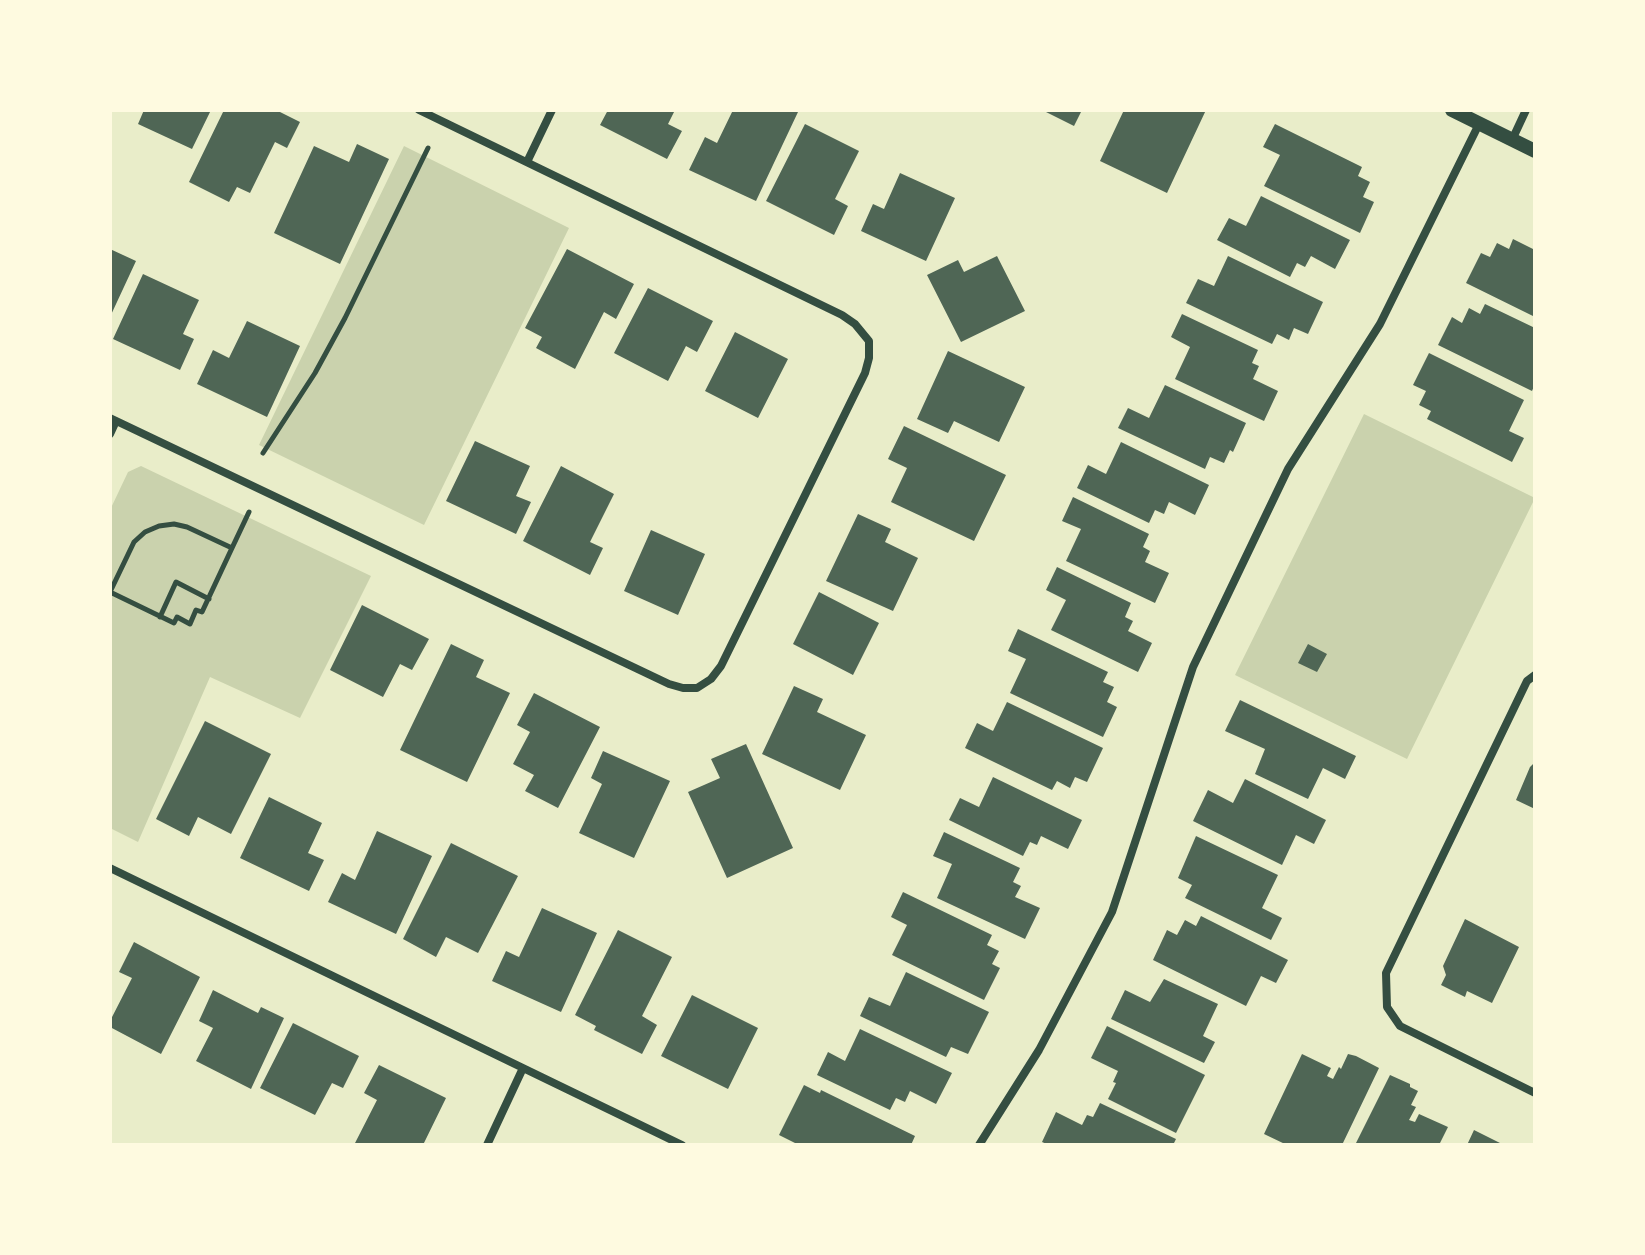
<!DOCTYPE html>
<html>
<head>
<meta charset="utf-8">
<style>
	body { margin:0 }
	#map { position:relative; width:1645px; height:1255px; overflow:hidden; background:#e9edc9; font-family:"Noto Sans",sans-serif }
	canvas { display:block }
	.frame { position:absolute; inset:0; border:112px solid #fefae0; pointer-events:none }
</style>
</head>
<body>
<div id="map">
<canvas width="1645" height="1255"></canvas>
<div class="frame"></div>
</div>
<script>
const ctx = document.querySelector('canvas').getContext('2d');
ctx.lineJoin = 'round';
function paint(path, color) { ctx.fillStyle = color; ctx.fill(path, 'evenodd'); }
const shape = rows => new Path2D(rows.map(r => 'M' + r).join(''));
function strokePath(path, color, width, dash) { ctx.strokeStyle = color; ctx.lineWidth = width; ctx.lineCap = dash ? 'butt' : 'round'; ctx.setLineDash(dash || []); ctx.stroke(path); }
paint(shape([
	[404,146,569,228,424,525,259,445],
	[1364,414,1535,498,1407,759,1235,675],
	[141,466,371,576,300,718,210,677,138,842,110,828,110,510,128,472]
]), '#cad2ad');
paint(shape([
	[144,110,211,110,192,149,138,124],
	[224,110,276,110,300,122,287,148,275,142,250,193,237,187,229,202,189,182],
	[608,110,675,110,668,124,682,131,667,159,600,125],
	[733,110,794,110,798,112,756,201,689,170,705,137,717,143],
	[1042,110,1082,110,1074,126],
	[1124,110,1206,110,1167,193,1100,161],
	[805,124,859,151,835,199,848,206,834,235,766,201],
	[1275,124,1362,167,1358,176,1370,182,1363,197,1374,202,1360,233,1264,186,1280,155,1263,147],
	[357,144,389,159,340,264,274,233,314,146,349,162],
	[900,173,955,198,926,261,861,231,873,204,884,209],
	[1261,196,1350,240,1335,269,1311,256,1305,267,1297,263,1290,277,1217,240,1229,218,1246,226],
	[1513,239,1535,250,1535,317,1466,283,1481,253,1490,257,1497,243,1509,249],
	[110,249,136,261,110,317],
	[567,249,634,284,616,319,604,312,575,369,536,348,542,337,525,328],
	[997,256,1025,311,961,342,927,275,958,260,964,272],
	[1228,256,1323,302,1308,334,1294,328,1289,340,1277,334,1272,344,1186,303,1198,279,1214,286],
	[143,274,199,300,183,334,194,339,180,370,113,339],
	[648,288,713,321,697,352,686,346,668,381,614,353],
	[1485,304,1535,328,1535,384,1532,391,1438,345,1452,317,1462,323,1469,308,1480,314],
	[1182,314,1258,350,1252,363,1259,366,1253,379,1278,391,1264,421,1175,379,1190,347,1171,337],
	[247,321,300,346,267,417,197,384,213,350,229,358],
	[735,332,788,359,758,418,705,391],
	[948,351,1025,387,999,442,954,421,948,433,917,419],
	[1429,353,1524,400,1509,431,1524,438,1512,462,1427,419,1431,411,1419,405,1426,391,1413,385],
	[1165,385,1246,423,1233,452,1230,450,1224,463,1210,457,1205,469,1118,428,1128,408,1149,418],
	[904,426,1006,475,974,541,891,502,907,468,888,459],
	[475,441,530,466,516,496,531,502,516,534,446,501],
	[1121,442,1209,485,1195,515,1169,502,1164,514,1155,510,1149,523,1077,488,1088,465,1106,474],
	[561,466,614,494,590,542,603,548,590,575,523,541],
	[1073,497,1149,534,1143,547,1150,551,1145,562,1169,573,1155,603,1066,561,1081,529,1062,521],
	[858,514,891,529,885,542,918,558,893,611,826,581],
	[651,530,705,554,678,615,624,591],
	[1057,567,1131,603,1125,617,1133,621,1128,631,1152,643,1138,672,1051,630,1066,600,1046,590],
	[819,592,879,623,853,675,793,644],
	[362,605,429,639,412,670,400,664,383,697,330,670],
	[1018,629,1108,672,1103,682,1114,687,1107,702,1117,707,1103,737,1010,693,1026,659,1008,651],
	[451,644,484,660,476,677,510,693,467,782,400,750],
	[1308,644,1327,654,1317,672,1298,663],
	[794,686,823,699,817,712,866,735,840,790,762,754],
	[534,693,600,727,558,808,525,791,534,775,513,764,530,732,517,725],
	[1240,700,1356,756,1345,779,1323,768,1308,799,1255,774,1265,749,1225,731],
	[1007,702,1103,748,1087,782,1075,777,1070,788,1057,781,1052,790,965,748,977,723,993,731],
	[205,721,271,754,231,834,198,817,189,836,156,819],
	[746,744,793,848,727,878,688,792,720,778,711,759],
	[603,751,670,781,634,858,579,833,602,784,591,778],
	[1535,762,1535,809,1516,800,1530,767],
	[993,777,1082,820,1068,849,1041,836,1037,845,1030,842,1023,856,949,820,960,798,979,807],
	[1245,779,1326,820,1314,844,1296,835,1282,865,1193,821,1208,790,1233,803],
	[269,797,322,823,308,853,324,860,309,891,240,858],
	[377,831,432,856,396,934,328,902,342,873,355,880],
	[944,832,1020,868,1013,882,1021,886,1015,897,1040,908,1025,939,937,898,952,864,933,856],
	[1196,836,1278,875,1262,908,1282,918,1271,940,1185,898,1192,885,1178,878],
	[451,843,518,876,478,953,446,937,436,957,403,939],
	[903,892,992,935,987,945,999,951,992,964,1000,968,984,1000,892,955,907,925,891,917],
	[542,908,597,933,561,1012,492,981,506,951,519,957],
	[1201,916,1288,960,1276,983,1261,976,1246,1006,1153,960,1167,930,1177,935,1185,920,1196,926],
	[1465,919,1519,947,1492,1003,1467,991,1465,997,1441,985,1446,975,1443,966],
	[618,930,672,957,642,1016,657,1025,642,1054,594,1030,596,1026,575,1015],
	[134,942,200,977,161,1054,110,1027,110,1021,132,978,119,972],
	[906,972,989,1012,968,1054,951,1047,946,1057,860,1016,869,997,890,1006],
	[1164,979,1218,1004,1203,1036,1215,1042,1204,1063,1111,1019,1125,990,1150,1002],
	[213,990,258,1013,261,1007,284,1018,251,1089,196,1061,213,1028,199,1021],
	[692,995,758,1028,728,1089,661,1056],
	[293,1023,359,1056,343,1088,332,1083,315,1115,260,1088],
	[1107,1026,1205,1075,1176,1133,1108,1099,1116,1083,1113,1082,1118,1071,1091,1058],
	[860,1029,952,1073,936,1104,910,1091,905,1102,896,1098,890,1110,817,1075,828,1052,845,1061],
	[1302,1054,1331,1068,1327,1076,1333,1079,1339,1067,1341,1069,1348,1054,1356,1056,1379,1068,1342,1145,1287,1145,1264,1134],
	[379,1065,446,1098,423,1145,354,1145,377,1100,364,1093],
	[1390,1075,1410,1084,1410,1087,1418,1091,1411,1105,1416,1107,1409,1120,1415,1122,1419,1114,1448,1127,1439,1145,1355,1145],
	[804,1085,820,1093,821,1090,915,1136,911,1145,799,1145,779,1135],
	[1100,1103,1176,1139,1173,1145,1049,1145,1042,1142,1056,1112,1082,1125,1087,1115,1093,1117],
	[1474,1130,1504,1145,1467,1145]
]), '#4f6655');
strokePath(shape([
	[263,453,315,373,345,318,428,148],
	[232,548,187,527,174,524,159,526,145,532,134,542,110,592,174,623,177,617,190,624,196,610,202,612,232,548,249,512],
	[160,617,176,582,209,599]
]), '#344e41', 5);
strokePath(shape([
	[1512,140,1526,110],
	[527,162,552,110],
	[110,418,669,684,683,688,697,688,711,679,721,666,865,373,869,358,869,341,855,324,842,315,419,110],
	[110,434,116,421],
	[1535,675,1527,681,1386,973,1387,1007,1400,1026,1535,1093],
	[110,868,682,1145],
	[487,1145,523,1068],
	[979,1145,1039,1050,1112,912,1193,667,1288,469,1380,324,1479,124]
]), '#344e41', 8);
strokePath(shape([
	[1452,110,1535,151]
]), '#344e41', 14);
</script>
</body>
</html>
